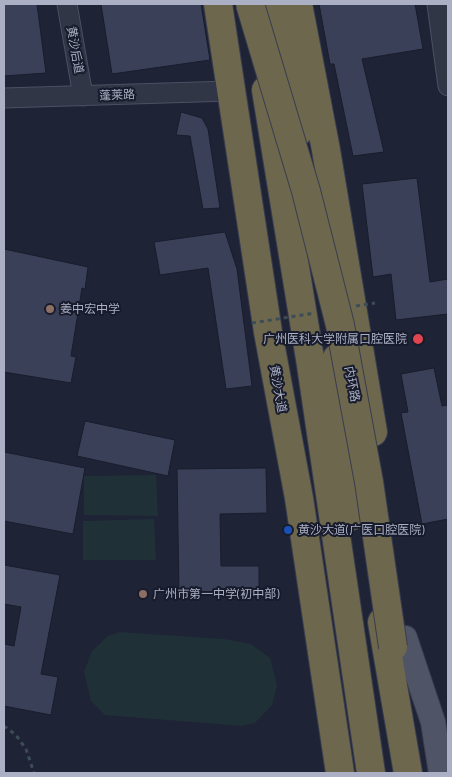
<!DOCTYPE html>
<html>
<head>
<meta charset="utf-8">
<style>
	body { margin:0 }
	#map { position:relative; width:452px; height:777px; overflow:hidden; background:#1e2336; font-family:Barlow,sans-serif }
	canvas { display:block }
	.frame { position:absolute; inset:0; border:5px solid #abb0c4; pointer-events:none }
</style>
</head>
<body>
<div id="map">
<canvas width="452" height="777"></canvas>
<div class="frame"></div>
</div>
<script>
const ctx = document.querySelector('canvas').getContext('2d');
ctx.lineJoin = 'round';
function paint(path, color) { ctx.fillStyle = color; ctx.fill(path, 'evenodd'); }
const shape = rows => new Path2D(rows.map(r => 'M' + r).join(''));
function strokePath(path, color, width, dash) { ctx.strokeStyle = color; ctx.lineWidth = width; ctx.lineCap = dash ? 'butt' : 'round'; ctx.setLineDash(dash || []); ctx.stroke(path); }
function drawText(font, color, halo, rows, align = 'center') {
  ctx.font = font + ' Barlow,"Noto Sans SC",sans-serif'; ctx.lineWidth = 4; ctx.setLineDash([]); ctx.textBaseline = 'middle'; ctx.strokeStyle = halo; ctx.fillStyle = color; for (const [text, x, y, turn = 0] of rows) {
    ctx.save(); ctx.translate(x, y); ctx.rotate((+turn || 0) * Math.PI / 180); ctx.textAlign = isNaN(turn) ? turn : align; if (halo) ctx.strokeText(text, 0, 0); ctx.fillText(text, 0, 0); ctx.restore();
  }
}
paint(shape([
	[156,475,158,516,84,515,84,476],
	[154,519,156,560,83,560,83,521],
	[120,632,224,639,251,644,270,658,277,685,272,705,255,723,242,726,105,715,91,701,84,672,92,651,108,636]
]), '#203037');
const building = shape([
	[4,4,37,4,46,73,4,76,4,4],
	[101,4,201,4,210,60,112,74,101,4],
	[319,4,415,4,423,49,362,59,384,152,353,156,334,64,330,64,319,4],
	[181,112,202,118,208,129,220,208,203,209,190,136,176,135,181,112],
	[417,178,430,282,448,279,448,314,396,320,391,274,373,277,362,184,417,178],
	[225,232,237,269,252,386,226,389,208,268,160,275,154,242,225,232],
	[4,249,88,267,85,289,82,288,71,356,76,357,71,383,4,372,4,249],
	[434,368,442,406,448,405,448,519,422,524,401,413,408,412,401,374,434,368],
	[85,421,175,440,168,476,77,456,85,421],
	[4,452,85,468,73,534,4,521,4,452],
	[266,468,267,513,220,514,221,566,259,566,259,593,179,594,177,469,266,468],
	[4,565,60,575,41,674,58,677,51,715,4,706,4,644,14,646,21,607,4,604,4,565]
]);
paint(building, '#3a4057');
strokePath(building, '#191d2d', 1);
const minor = shape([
	[67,4,83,96],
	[437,4,448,86],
	[4,98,230,91]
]);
const major = shape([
	[405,638,433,722,441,773]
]);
const highway = shape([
	[218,4,268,332,299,498,340,773],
	[272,4,299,131],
	[298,4,326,150,373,432],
	[266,90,311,365,371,773],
	[337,358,338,411,352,516],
	[382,622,408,773]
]);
strokePath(minor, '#4c5062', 21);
strokePath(major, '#3b3f50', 26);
strokePath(highway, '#393d4e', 30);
strokePath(shape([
	[4,726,16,735,26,749,34,773]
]), '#3d4d55', 3, [4, 4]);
strokePath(minor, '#313647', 19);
strokePath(major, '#4f5467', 24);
strokePath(highway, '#6d674e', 28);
const highwayBridge = shape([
	[250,4,306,191,340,325,369,482,393,647]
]);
strokePath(highwayBridge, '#393d4e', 30, []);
strokePath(shape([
	[356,306,375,303],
	[252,323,315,313]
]), '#3d4d55', 3, [4, 4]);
strokePath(highwayBridge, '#6d674e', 28);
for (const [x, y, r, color] of [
	[50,309,5,"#8d6e63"],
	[418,339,6,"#e0444e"],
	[288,530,5,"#1a4fb4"],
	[143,594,5,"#8d6e63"]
]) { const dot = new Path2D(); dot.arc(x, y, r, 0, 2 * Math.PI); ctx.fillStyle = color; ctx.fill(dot); strokePath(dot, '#171b2b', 2); }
drawText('12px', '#abb0c4', '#171b2b', [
	["黄沙后道",75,50,80],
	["蓬莱路",117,95,-2],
	["内环路",352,384,79],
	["黄沙大道",278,389,80]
]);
drawText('12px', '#abb0c4', '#171b2b', [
	["姜中宏中学",60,309],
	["广州医科大学附属口腔医院",407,339,"right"],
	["黄沙大道(广医口腔医院)",298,530],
	["广州市第一中学(初中部)",153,594]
], 'left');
</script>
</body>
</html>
